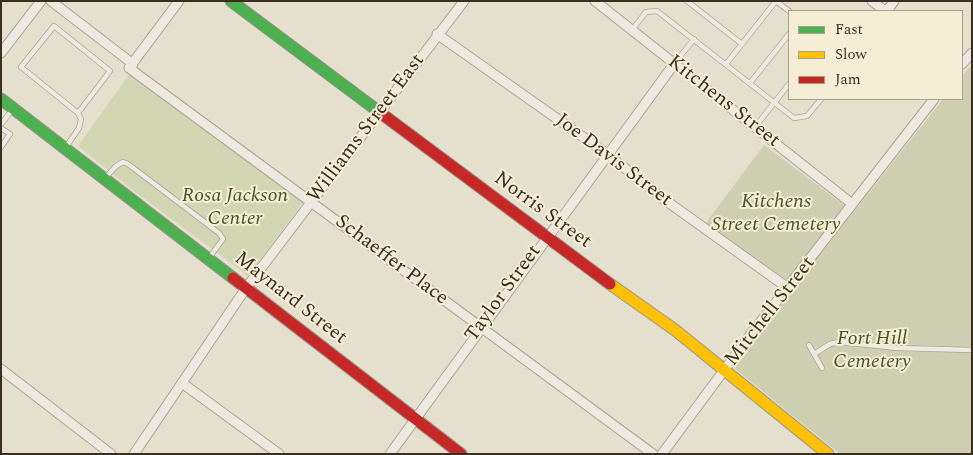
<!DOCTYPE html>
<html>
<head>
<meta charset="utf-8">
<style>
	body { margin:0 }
	#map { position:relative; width:973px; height:455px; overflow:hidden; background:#e5e0ce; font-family:Spectral,serif }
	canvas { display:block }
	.frame { position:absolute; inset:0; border:2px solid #392e1f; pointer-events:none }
	.legend { position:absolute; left:788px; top:10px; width:175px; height:90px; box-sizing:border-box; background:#f5eed5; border:1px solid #aaa18c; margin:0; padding:6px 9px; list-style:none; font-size:15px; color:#392e1f }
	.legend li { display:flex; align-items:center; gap:10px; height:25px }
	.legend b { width:25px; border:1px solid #aaa18c }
</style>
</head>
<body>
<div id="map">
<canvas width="973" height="455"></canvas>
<div class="frame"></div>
<ul class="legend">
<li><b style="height:6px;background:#4caf50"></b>Fast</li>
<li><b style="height:6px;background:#ffc107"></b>Slow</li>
<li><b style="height:6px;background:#c62828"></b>Jam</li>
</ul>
</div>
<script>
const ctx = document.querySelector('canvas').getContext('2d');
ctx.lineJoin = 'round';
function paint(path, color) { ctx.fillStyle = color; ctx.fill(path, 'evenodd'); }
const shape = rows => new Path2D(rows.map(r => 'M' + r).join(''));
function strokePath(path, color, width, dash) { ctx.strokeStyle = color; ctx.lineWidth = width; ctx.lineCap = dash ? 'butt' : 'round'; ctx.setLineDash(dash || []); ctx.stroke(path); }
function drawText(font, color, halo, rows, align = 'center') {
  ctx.font = font + ' Spectral,serif'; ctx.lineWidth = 4; ctx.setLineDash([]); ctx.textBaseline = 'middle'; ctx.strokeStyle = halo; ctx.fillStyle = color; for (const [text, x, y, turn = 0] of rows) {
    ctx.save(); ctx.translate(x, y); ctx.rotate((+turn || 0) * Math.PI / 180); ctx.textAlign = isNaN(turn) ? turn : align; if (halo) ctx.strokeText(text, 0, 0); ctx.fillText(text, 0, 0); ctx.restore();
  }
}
paint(shape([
	[130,73,304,201,248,276,138,194,78,146]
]), '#d2d5b1');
paint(shape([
	[972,65,972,454,840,454,734,368,749,344,943,99,962,99,962,76],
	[764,145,844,205,803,264,787,280,705,224]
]), '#cdcfb0');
const lane = shape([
	[687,1,742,44],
	[776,1,789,11],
	[632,30,646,12,657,11,794,118,807,116,821,99],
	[674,64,694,39],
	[726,64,776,1],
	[750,83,789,34],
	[1,124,13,109],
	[755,127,789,84],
	[1,128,10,134,1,147],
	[66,147,79,128,81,119,78,113,110,71,54,26,21,67,78,113],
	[106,177,116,166,123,162,128,164,219,233,223,239,209,258],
	[809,345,822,368],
	[814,354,830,344,839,342,898,348,972,350]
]);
const street = shape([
	[51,1,133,64],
	[179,1,129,68,653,454],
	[595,1,851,203],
	[872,1,885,11],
	[887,11,894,1],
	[437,34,607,154,665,200,788,288],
	[1,53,41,1],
	[962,64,972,53],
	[1,369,111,454],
	[182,383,279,454],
	[134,454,246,288,464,1],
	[390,454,674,64],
	[662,454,745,342,934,99]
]);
const fast = shape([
	[231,1,382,114],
	[1,99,233,278]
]);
const slow = shape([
	[610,284,675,330,828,454]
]);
const jam = shape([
	[382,114,610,284],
	[233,278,461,454]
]);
strokePath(lane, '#aaa597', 6);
strokePath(street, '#aaa597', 11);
strokePath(fast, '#9a9487', 13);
strokePath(slow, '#9a9487', 13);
strokePath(jam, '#9a9487', 13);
strokePath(lane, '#ede9e0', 4.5);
strokePath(street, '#ede9e0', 9);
strokePath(fast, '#4caf50', 11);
strokePath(slow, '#ffc107', 11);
strokePath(jam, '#c62828', 11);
drawText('20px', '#392e1f', '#f5eed5', [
	["Kitchens Street",723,102,38],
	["Williams Street East",367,129,-53],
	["Joe Davis Street",613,161,37],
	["Norris Street",542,211,36],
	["Schaeffer Place",391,261,37],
	["Taylor Street",504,294,-54],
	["Maynard Street",290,299,38],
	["Mitchell Street",771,312,-52]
]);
drawText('italic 20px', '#455526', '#f5eed5', [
	["Rosa Jackson",235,197],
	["Center",235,220],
	["Kitchens",776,203],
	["Street Cemetery",776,226],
	["Fort Hill",872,340],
	["Cemetery",872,363]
]);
</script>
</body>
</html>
